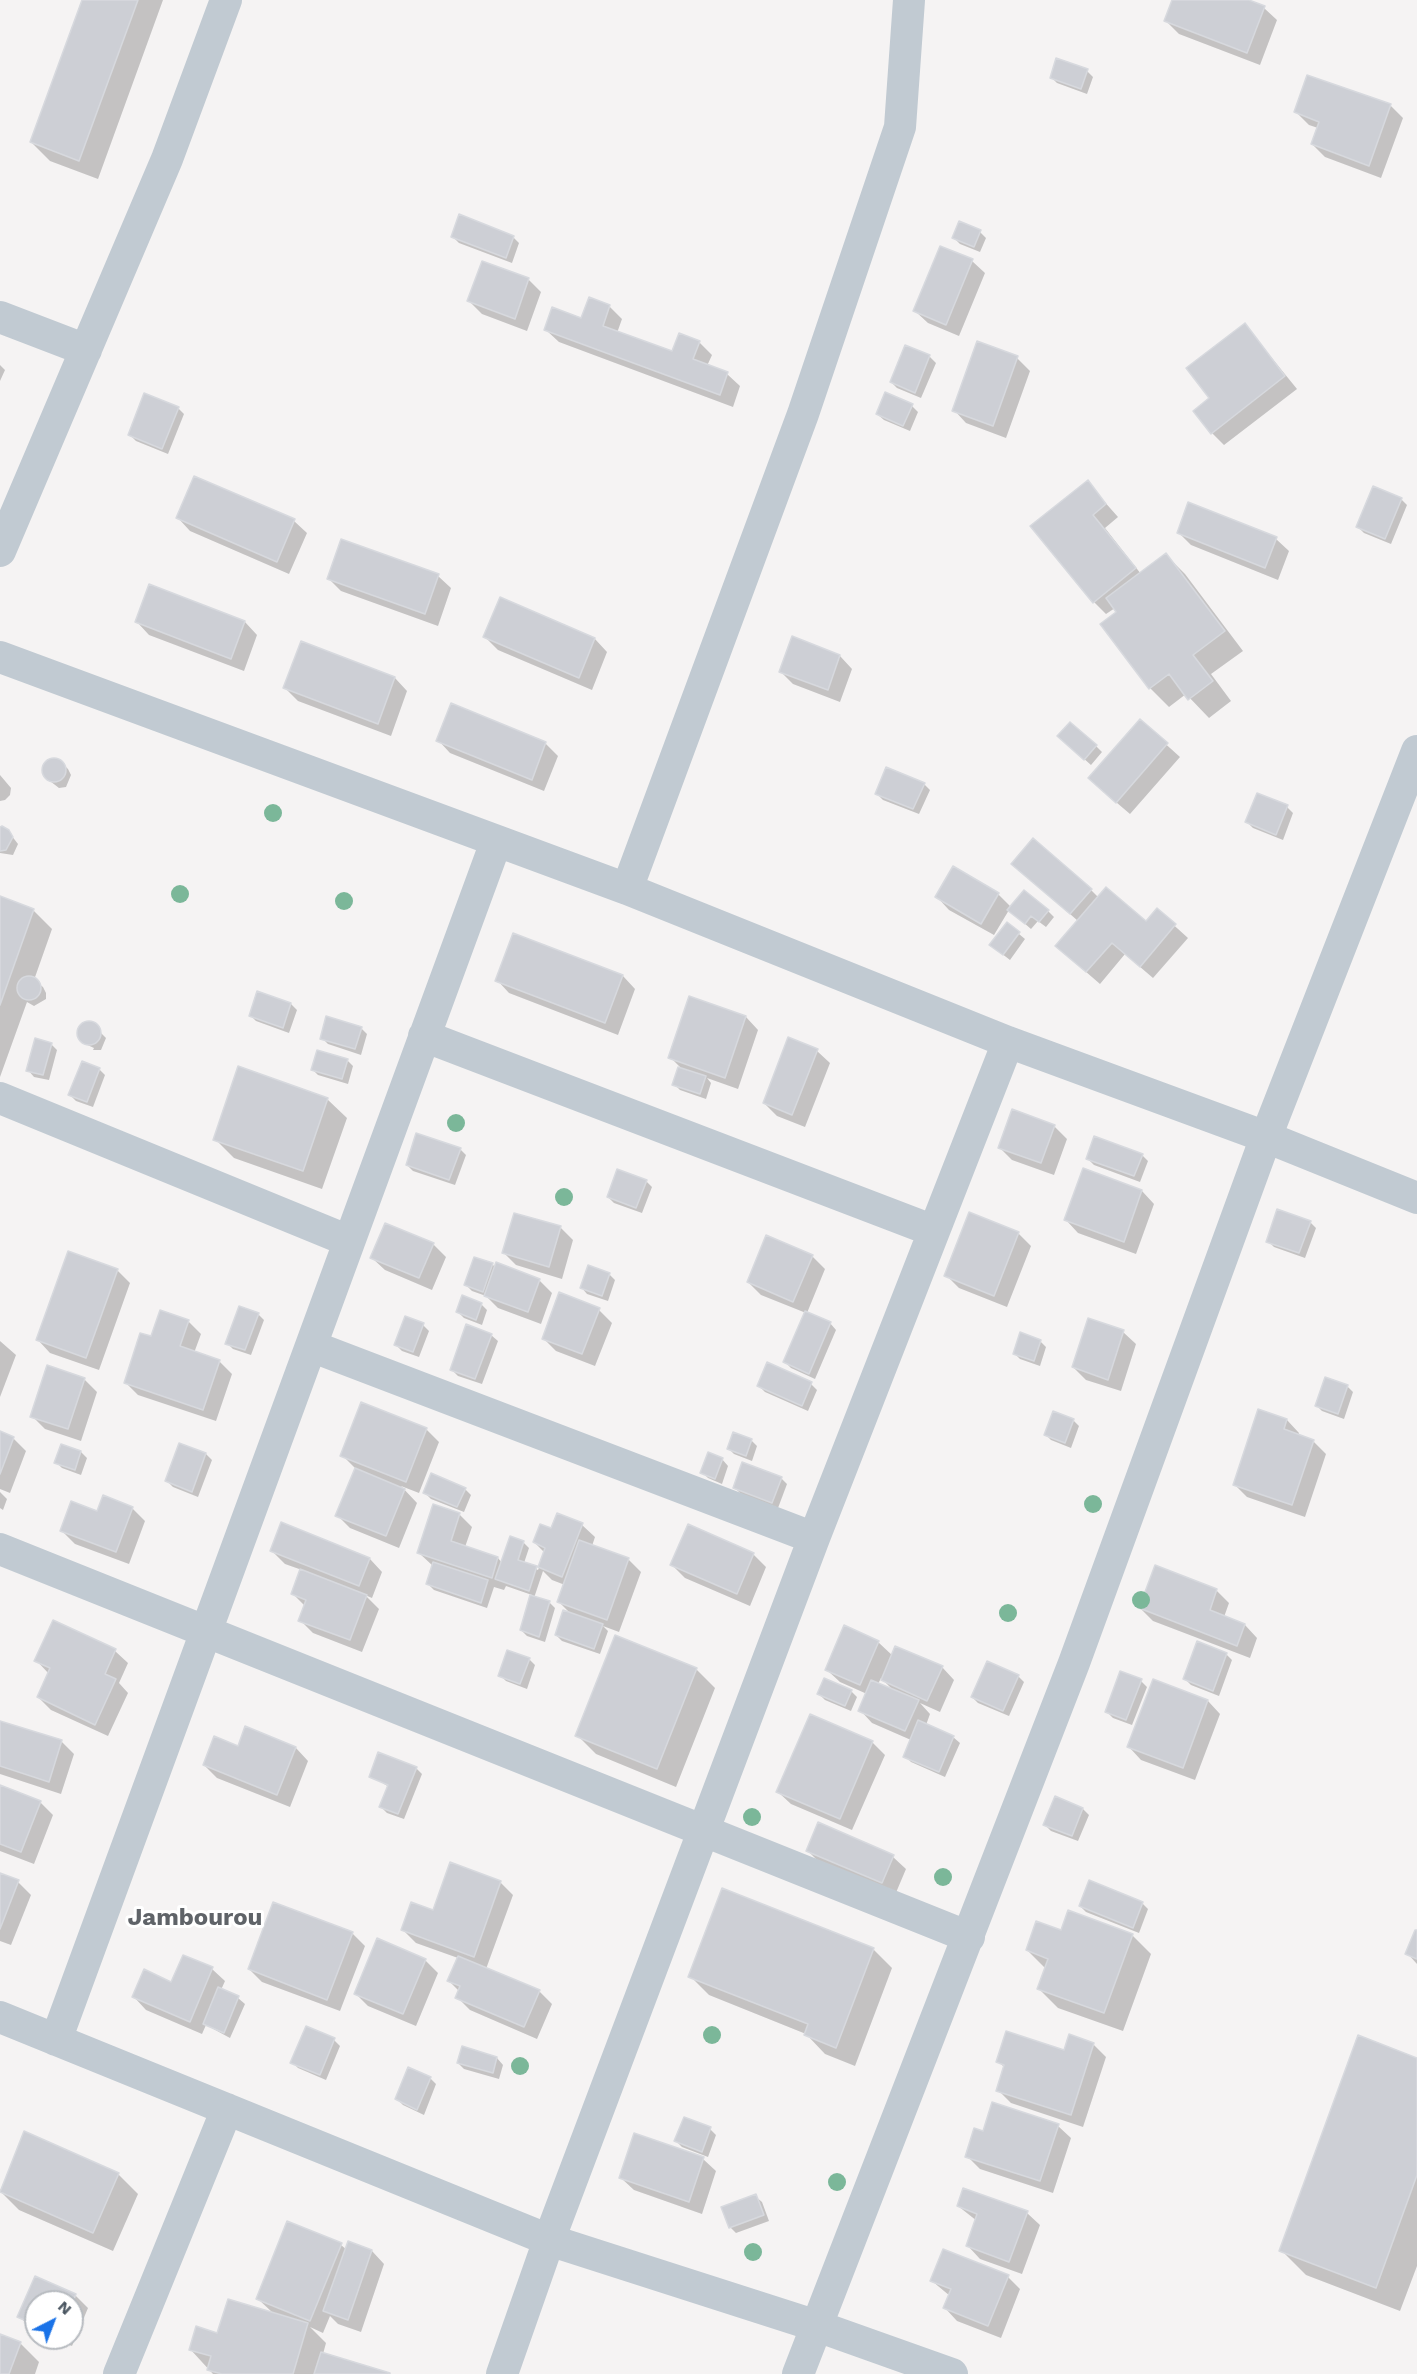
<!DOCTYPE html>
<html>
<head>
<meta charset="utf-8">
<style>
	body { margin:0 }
	#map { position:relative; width:1417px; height:2374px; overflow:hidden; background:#f5f3f3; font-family:"Work Sans",sans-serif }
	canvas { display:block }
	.north { position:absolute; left:24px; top:2290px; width:60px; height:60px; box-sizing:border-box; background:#fff; border:2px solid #b7bbc0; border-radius:50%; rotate:42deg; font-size:16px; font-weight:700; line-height:24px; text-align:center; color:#4a5661 }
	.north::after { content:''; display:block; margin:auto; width:21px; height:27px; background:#1a73e8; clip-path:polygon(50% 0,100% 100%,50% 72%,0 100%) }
</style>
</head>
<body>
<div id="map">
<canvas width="1417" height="2374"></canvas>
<div class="north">N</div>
</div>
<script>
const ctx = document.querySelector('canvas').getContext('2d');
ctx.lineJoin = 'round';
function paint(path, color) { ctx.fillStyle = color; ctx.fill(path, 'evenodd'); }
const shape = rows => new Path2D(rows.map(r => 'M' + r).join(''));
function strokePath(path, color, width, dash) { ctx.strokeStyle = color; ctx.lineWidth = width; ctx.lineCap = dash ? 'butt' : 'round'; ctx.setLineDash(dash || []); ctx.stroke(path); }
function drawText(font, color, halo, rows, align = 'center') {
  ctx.font = font + ' "Work Sans",sans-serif'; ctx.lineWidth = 6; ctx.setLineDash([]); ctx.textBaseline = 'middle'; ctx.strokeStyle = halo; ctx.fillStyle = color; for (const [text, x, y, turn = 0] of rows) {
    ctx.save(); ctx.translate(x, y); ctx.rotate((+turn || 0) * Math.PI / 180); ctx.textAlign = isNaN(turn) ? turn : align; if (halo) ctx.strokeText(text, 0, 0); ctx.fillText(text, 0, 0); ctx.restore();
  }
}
paint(shape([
	[84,0,163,0,98,179,50,161,31,142],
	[1174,0,1245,0,1264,8,1277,20,1260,65,1179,34,1166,21],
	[1087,71,1093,77,1087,94,1057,83,1051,77],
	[1390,105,1403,118,1381,178,1325,157,1312,144,1318,128,1309,125,1296,112],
	[980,232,986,238,980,252,960,244,954,238],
	[453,237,513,237,519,243,512,263,459,243],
	[941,248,972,261,985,273,959,336,928,323,915,311],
	[528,279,541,292,527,331,482,314,469,301],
	[609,306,622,319,617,333,672,353,699,342,712,355,707,366,727,374,740,386,733,407,559,342,546,330,582,320],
	[1245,325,1297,389,1224,445,1212,433,1211,398],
	[978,343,1017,358,1030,371,1006,438,966,423,954,410],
	[906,347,930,357,936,363,921,398,897,388,891,382],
	[0,365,5,370,0,381],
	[885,394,912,406,918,412,910,431,884,420,877,414],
	[178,408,184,414,168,454,136,441,130,435],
	[1087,482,1118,517,1105,528,1141,574,1166,555,1185,574,1243,651,1211,674,1231,701,1209,718,1186,694,1169,707,1150,688,1118,612,1115,608,1106,614,1094,602],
	[1401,499,1407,505,1391,544,1364,533,1358,527],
	[178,518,294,521,307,533,289,574,190,531],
	[1178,532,1276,539,1289,551,1278,580,1191,545],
	[438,576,451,588,438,626,341,591,328,578],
	[501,599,595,639,607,652,592,690,498,650,485,637],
	[137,622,245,622,257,635,244,671,149,635],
	[840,656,852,669,840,702,793,684,780,671],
	[395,678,407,691,391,736,298,701,285,688],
	[1140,721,1180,757,1130,814,1103,791],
	[438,740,545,743,558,756,544,791,450,753],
	[1065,742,1096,746,1102,752,1091,765],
	[48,761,62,763,68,769,71,775,66,787,59,788,46,778,43,772],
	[0,775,11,788,10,795,5,800,0,801],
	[924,784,930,790,919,814,883,800,877,794],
	[1258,795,1287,807,1293,813,1283,840,1253,828,1247,822],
	[0,828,8,831,18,844,13,855,0,853],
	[1013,864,1091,890,1099,898,1146,923,1157,910,1188,938,1153,978,1125,954,1100,984,1070,958,1078,921],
	[998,894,1011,907,1048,911,1054,917,1046,927,1038,921,1031,929,1009,910,994,935,949,910,937,897],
	[0,898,33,910,52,929,34,980,43,987,46,993,46,999,34,1006,27,1002,0,1077],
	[1007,924,1025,939,1010,960,997,950],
	[623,976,635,989,618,1035,509,993,497,980],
	[690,998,746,1017,758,1030,738,1089,707,1078,711,1083,706,1099,680,1090,674,1084,680,1067,670,1057],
	[291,1004,297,1010,289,1033,256,1021,250,1015],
	[90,1022,106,1038,101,1050,93,1050,94,1048,83,1043,78,1035,83,1024],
	[361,1028,367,1034,361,1055,328,1044,322,1038],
	[51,1044,57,1050,49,1080,34,1077,28,1070],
	[817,1051,830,1063,805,1127,777,1116,764,1103],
	[347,1060,353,1066,348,1084,318,1075,312,1069],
	[99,1069,105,1075,93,1107,76,1101,70,1095],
	[327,1099,347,1118,322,1189,234,1158,215,1139],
	[1054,1126,1067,1139,1054,1175,1012,1160,999,1147],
	[460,1149,466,1155,455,1185,413,1171,407,1165],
	[1142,1155,1148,1161,1140,1182,1094,1165,1088,1159],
	[1084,1170,1142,1191,1154,1204,1136,1254,1078,1233,1066,1220],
	[646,1181,652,1187,642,1213,614,1203,608,1197],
	[1310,1222,1316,1228,1305,1258,1274,1247,1268,1241],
	[560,1227,573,1240,562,1279,516,1265,504,1253],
	[1018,1233,1031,1246,1007,1307,959,1288,946,1275],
	[433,1244,446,1257,432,1290,385,1270,372,1258],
	[812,1256,825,1269,807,1313,830,1323,836,1330,815,1379,791,1368,785,1362,806,1313,761,1295,748,1282],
	[492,1264,496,1268,539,1280,552,1293,541,1324,498,1308,486,1296,472,1291,466,1285],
	[117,1270,130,1283,99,1370,50,1353,38,1340],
	[609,1274,615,1280,608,1301,587,1294,581,1287],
	[481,1304,487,1310,482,1325,464,1318,458,1312],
	[599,1310,612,1323,595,1366,556,1351,543,1338],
	[258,1314,264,1320,251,1355,233,1349,227,1343],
	[188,1321,201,1334,194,1353,219,1361,232,1374,216,1421,138,1395,125,1382,152,1338],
	[423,1325,429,1331,419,1357,402,1351,396,1345],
	[1123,1332,1136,1344,1121,1391,1086,1380,1073,1367],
	[491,1335,498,1341,482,1384,458,1376,452,1370],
	[0,1341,16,1355,0,1397],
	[1040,1341,1046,1347,1040,1366,1020,1359,1014,1353],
	[768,1364,811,1384,817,1390,808,1411,765,1392,759,1386],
	[84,1379,97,1392,81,1441,45,1429,32,1416],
	[1347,1386,1353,1392,1344,1419,1322,1411,1316,1405],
	[1259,1411,1287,1420,1299,1433,1298,1436,1313,1441,1326,1454,1305,1517,1247,1497,1234,1484],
	[1073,1420,1079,1426,1071,1448,1051,1440,1045,1434],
	[426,1429,439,1442,419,1493,401,1486,417,1503,399,1548,350,1528,337,1515,356,1469,342,1455],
	[0,1433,13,1438,26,1451,10,1493,0,1489],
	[751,1440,757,1446,752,1461,734,1454,728,1448],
	[62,1446,81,1452,87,1458,81,1475,62,1468,56,1462],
	[206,1454,212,1460,198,1497,173,1487,167,1481],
	[722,1459,728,1466,722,1484,708,1478,702,1472],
	[781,1478,787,1484,778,1508,741,1494,735,1488],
	[465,1489,471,1495,464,1512,431,1499,425,1493],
	[0,1492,7,1499,3,1510,0,1508],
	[434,1506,460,1515,472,1527,465,1547,498,1558,502,1563,523,1542,529,1548,524,1563,538,1570,545,1553,534,1542,552,1530,582,1525,595,1537,592,1546,628,1559,641,1572,619,1632,603,1626,608,1631,600,1654,562,1641,556,1635,571,1614,559,1602,565,1585,552,1580,543,1571,534,1598,549,1602,555,1608,545,1642,527,1636,521,1630,532,1595,506,1586,504,1590,494,1587,487,1608,434,1590,428,1584,433,1566,419,1553],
	[132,1508,145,1521,129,1564,75,1544,62,1531,98,1513],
	[272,1551,370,1559,382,1572,372,1598,365,1595,379,1609,362,1652,313,1633,300,1620,305,1606,293,1594,302,1570,285,1564],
	[753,1554,766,1567,750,1606,685,1578,672,1565],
	[1216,1590,1229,1603,1224,1617,1245,1625,1257,1638,1250,1658,1153,1621,1140,1608],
	[878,1642,893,1656,942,1667,954,1680,940,1712,920,1703,930,1714,926,1725,953,1737,960,1743,945,1777,911,1762,905,1756,911,1740,872,1723,860,1710,867,1694,840,1682,827,1670],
	[881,1678,894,1691,878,1684],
	[115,1651,128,1663,119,1683,128,1693,108,1736,51,1710,38,1697,49,1674,36,1660],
	[1226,1654,1232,1660,1219,1696,1191,1685,1185,1679],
	[529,1659,535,1665,527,1689,506,1681,500,1675],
	[696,1669,715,1688,676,1787,596,1754,577,1735],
	[1018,1676,1024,1682,1009,1716,978,1703,972,1697],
	[1141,1681,1147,1687,1132,1725,1113,1718,1107,1712],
	[851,1691,857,1697,851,1711,825,1700,819,1694],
	[1208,1701,1220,1714,1195,1780,1141,1760,1129,1747],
	[0,1722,61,1741,74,1754,61,1794,0,1774],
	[872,1742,885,1755,852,1830,791,1804,778,1792],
	[238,1748,296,1748,308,1761,290,1807,217,1778,204,1765],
	[416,1768,422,1774,404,1819,387,1813,381,1807,389,1787,371,1776],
	[0,1787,40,1802,53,1815,34,1864,0,1851],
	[1083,1809,1089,1815,1078,1841,1051,1831,1045,1825],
	[807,1850,893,1857,906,1869,895,1895,820,1863],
	[0,1875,18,1882,31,1895,11,1945,0,1941],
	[500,1882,513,1895,486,1969,539,1991,552,2004,537,2039,470,2010,457,1997,459,1991,449,1981,458,1958,416,1943,403,1930],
	[1142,1903,1148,1909,1139,1933,1086,1912,1080,1906],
	[1062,1932,1132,1935,1151,1954,1123,2031,1058,2008,1039,1989,1046,1969,1027,1950],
	[1417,1932,1417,1964,1407,1953],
	[352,1933,365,1946,340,2011,262,1982,249,1969],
	[873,1949,892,1968,855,2066,825,2054,806,2034,709,1995,690,1976],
	[425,1960,438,1973,416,2026,368,2006,356,1994],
	[212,1969,225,1981,221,1990,238,1998,245,2004,230,2038,206,2025,202,2034,146,2010,134,1997],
	[334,2040,340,2046,326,2080,298,2068,292,2062],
	[1093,2044,1106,2057,1083,2127,1011,2103,998,2090,1005,2068,998,2061,1064,2052],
	[497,2058,503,2065,499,2079,464,2069,458,2063],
	[1417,2060,1417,2266,1400,2311,1306,2275,1281,2250],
	[430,2078,436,2084,424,2115,403,2105,397,2099],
	[1058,2126,1071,2138,1053,2193,980,2169,967,2156,983,2133],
	[710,2129,716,2135,708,2157,682,2147,676,2141],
	[25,2133,119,2175,138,2194,113,2251,19,2210,0,2191],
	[703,2159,716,2171,702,2214,634,2190,621,2178],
	[755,2196,762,2202,769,2221,736,2233,730,2227],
	[958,2206,1027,2213,1040,2225,1022,2274,980,2259,968,2246,977,2221],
	[288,2223,341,2245,347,2250,372,2251,384,2264,361,2332,338,2324,330,2316,323,2333,310,2327,326,2343,323,2354,388,2374,213,2374,190,2349,218,2335,274,2314,257,2298],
	[1008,2277,1020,2289,1001,2338,957,2321,945,2308,950,2296,932,2281],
	[36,2278,75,2295,88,2308,72,2346,52,2338,72,2338,72,2302,36,2302,36,2331,19,2317],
	[0,2336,20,2343,39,2362,35,2374,0,2374]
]), '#0003');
const building = shape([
	[82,0,138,0,79,161,30,142,82,0],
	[1172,0,1249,0,1265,6,1247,53,1164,21,1172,0],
	[1056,58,1088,69,1081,89,1050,78,1056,58],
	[1307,75,1391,104,1369,166,1311,144,1319,122,1294,112,1307,75],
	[459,214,514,236,506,258,451,237,459,214],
	[959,221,981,230,974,247,952,238,959,221],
	[940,246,973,259,946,325,913,311,940,246],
	[482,261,529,278,515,319,467,301,482,261],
	[589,297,610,305,603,326,672,351,679,333,700,341,693,359,728,372,720,395,544,330,552,307,581,318,589,297],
	[1245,323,1285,376,1211,434,1193,411,1209,398,1186,368,1245,323],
	[977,341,1018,356,993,426,952,411,977,341],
	[905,345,930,355,915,393,890,382,905,345],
	[885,392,913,404,903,426,876,414,885,392],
	[144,393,179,407,162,449,128,435,144,393],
	[194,476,295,519,277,562,176,518,194,476],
	[1088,480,1106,504,1093,515,1136,568,1093,603,1030,526,1088,480],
	[1373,486,1402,498,1385,539,1356,527,1373,486],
	[1188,502,1277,537,1265,568,1177,533,1188,502],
	[341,539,439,574,425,614,327,579,341,539],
	[1166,553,1225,631,1193,655,1213,681,1188,700,1169,674,1149,689,1100,624,1116,612,1106,598,1166,553],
	[149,584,245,621,231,659,135,622,149,584],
	[500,597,595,638,579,678,483,637,500,597],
	[792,636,840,655,828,690,779,672,792,636],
	[301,641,395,677,378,724,283,688,301,641],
	[451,703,546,742,532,780,436,741,451,703],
	[1140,719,1168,743,1116,803,1088,778,1140,719],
	[1070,722,1097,745,1084,760,1057,736,1070,722],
	'42 770a12 12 0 1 1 24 0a12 12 0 1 1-24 0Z',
	[886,767,925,783,913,809,875,794,886,767],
	[1257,793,1288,805,1276,835,1245,822,1257,793],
	[2,826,9,830,13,837,6,850,0,851,0,827,2,826],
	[1033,838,1092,889,1070,914,1011,864,1033,838],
	[953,866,999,893,981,924,935,897,953,866],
	[1106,887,1146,921,1157,908,1176,924,1140,967,1112,943,1086,972,1055,946,1106,887],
	[1024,890,1049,910,1039,922,1031,916,1025,924,1007,910,1024,890],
	[0,896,34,909,0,1005,0,896],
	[1007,922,1020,932,1003,955,989,945,1007,922],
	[513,933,623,975,605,1023,495,981,513,933],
	'17 988a12 12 0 1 1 24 0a12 12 0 1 1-24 0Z',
	[257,991,291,1003,283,1028,249,1016,257,991],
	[689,996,746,1016,725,1078,668,1058,689,996],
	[326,1016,362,1027,355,1049,320,1039,326,1016],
	'77 1033a12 12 0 1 1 24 0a12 12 0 1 1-24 0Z',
	[788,1037,818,1049,792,1115,763,1103,788,1037],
	[35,1038,52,1043,43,1075,26,1071,35,1038],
	[317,1050,348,1059,342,1079,311,1070,317,1050],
	[82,1061,100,1068,87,1102,68,1095,82,1061],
	[238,1066,328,1098,303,1171,213,1140,238,1066],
	[678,1067,706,1076,700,1094,672,1085,678,1067],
	[1012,1109,1055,1125,1041,1163,998,1148,1012,1109],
	[416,1133,461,1148,449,1180,406,1165,416,1133],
	[1094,1136,1143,1154,1134,1176,1086,1159,1094,1136],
	[1083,1168,1142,1190,1124,1242,1064,1220,1083,1168],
	[617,1169,647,1180,636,1208,607,1197,617,1169],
	[1277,1209,1311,1221,1299,1253,1266,1242,1277,1209],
	[969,1212,1019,1232,994,1296,944,1276,969,1212],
	[514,1213,561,1226,549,1267,502,1253,514,1213],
	[385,1223,434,1243,419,1278,370,1258,385,1223],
	[766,1235,813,1255,793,1302,747,1282,766,1235],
	[68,1251,118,1269,86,1358,36,1340,68,1251],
	[474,1257,493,1263,483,1292,464,1285,474,1257],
	[496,1262,540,1279,528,1312,484,1296,496,1262],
	[588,1265,610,1273,602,1296,580,1288,588,1265],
	[559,1292,600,1308,582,1354,542,1339,559,1292],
	[462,1295,482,1303,476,1320,456,1312,462,1295],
	[239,1306,259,1313,245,1350,225,1344,239,1306],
	[160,1310,189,1320,180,1346,220,1360,203,1410,124,1383,140,1333,151,1336,160,1310],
	[805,1311,831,1322,809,1374,783,1362,805,1311],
	[405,1316,424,1323,413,1352,394,1345,405,1316],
	[1088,1318,1124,1330,1108,1380,1072,1367,1088,1318],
	[466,1324,492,1334,475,1379,450,1370,466,1324],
	[1020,1332,1041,1340,1034,1361,1013,1354,1020,1332],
	[767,1362,812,1382,802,1406,757,1386,767,1362],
	[47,1365,85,1378,68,1429,30,1417,47,1365],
	[1325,1377,1348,1385,1338,1414,1315,1406,1325,1377],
	[361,1402,427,1428,406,1482,340,1456,361,1402],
	[1258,1409,1287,1419,1284,1429,1314,1440,1292,1505,1233,1485,1258,1409],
	[1053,1411,1074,1419,1065,1443,1044,1435,1053,1411],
	[0,1431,14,1437,0,1474,0,1431],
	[733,1432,752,1439,746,1456,727,1449,733,1432],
	[179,1443,206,1453,192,1492,165,1481,179,1443],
	[61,1444,81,1451,75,1470,54,1463,61,1444],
	[708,1452,723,1458,715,1479,700,1473,708,1452],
	[742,1462,782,1477,772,1503,733,1488,742,1462],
	[355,1468,405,1489,386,1536,335,1516,355,1468],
	[431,1473,466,1488,457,1507,423,1493,431,1473],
	[103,1495,133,1507,116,1552,60,1531,71,1501,97,1511,103,1495],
	[433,1504,460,1513,451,1541,498,1557,492,1578,417,1553,433,1504],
	[557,1513,583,1523,562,1577,538,1567,545,1548,533,1542,540,1524,551,1528,557,1513],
	[281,1522,370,1558,359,1586,270,1551,281,1522],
	[688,1524,754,1553,737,1594,670,1565,688,1524],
	[510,1536,524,1541,518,1560,537,1566,529,1591,495,1579,510,1536],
	[579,1540,629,1558,607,1620,557,1602,579,1540],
	[433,1562,488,1580,481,1603,426,1584,433,1562],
	[1155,1565,1217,1589,1210,1610,1245,1624,1237,1646,1139,1608,1155,1565],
	[300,1569,367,1595,350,1640,298,1621,306,1600,291,1594,300,1569],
	[530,1595,550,1601,539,1637,520,1630,530,1595],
	[563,1610,603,1624,594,1649,555,1635,563,1610],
	[53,1620,116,1649,105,1674,116,1679,95,1725,37,1697,50,1668,34,1661,53,1620],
	[844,1625,879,1641,860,1685,825,1670,844,1625],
	[615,1635,697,1668,657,1769,575,1736,615,1635],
	[1197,1641,1227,1653,1213,1691,1183,1679,1197,1641],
	[895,1646,943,1666,927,1701,881,1680,895,1646],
	[507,1650,530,1658,520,1684,498,1676,507,1650],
	[987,1661,1019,1675,1003,1711,971,1697,987,1661],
	[1120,1671,1142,1679,1126,1720,1105,1712,1120,1671],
	[824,1678,852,1690,845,1706,817,1694,824,1678],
	[1153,1679,1208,1700,1183,1768,1127,1747,1153,1679],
	[871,1680,919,1700,905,1731,858,1711,871,1680],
	[810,1714,873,1741,840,1819,776,1792,810,1714],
	[918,1720,954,1736,939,1772,903,1757,918,1720],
	[0,1721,62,1740,49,1782,0,1766,0,1721],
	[245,1726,296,1747,277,1795,203,1765,214,1736,238,1746,245,1726],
	[378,1752,417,1767,398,1814,379,1807,388,1785,369,1777,378,1752],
	[0,1785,41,1801,21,1852,0,1844,0,1785],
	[1055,1796,1083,1808,1072,1836,1043,1825,1055,1796],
	[818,1822,894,1855,882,1883,806,1851,818,1822],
	[450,1862,501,1881,474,1957,401,1930,411,1902,433,1910,450,1862],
	[0,1873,19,1880,0,1929,0,1873],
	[1089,1880,1143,1902,1133,1928,1079,1906,1089,1880],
	[722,1888,874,1948,836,2048,804,2035,808,2024,688,1977,722,1888],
	[273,1902,353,1932,327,2000,248,1969,273,1902],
	[1068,1910,1133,1934,1104,2013,1037,1989,1048,1959,1026,1950,1036,1921,1061,1930,1068,1910],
	[1415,1930,1417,1930,1417,1959,1405,1954,1415,1930],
	[377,1938,426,1959,403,2014,354,1994,377,1938],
	[183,1955,213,1967,190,2022,132,1997,144,1969,171,1982,183,1955],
	[458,1956,540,1990,524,2027,455,1998,460,1986,447,1981,458,1956],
	[218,1987,239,1996,224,2033,203,2024,218,1987],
	[306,2026,335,2038,320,2075,290,2063,306,2026],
	[1006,2031,1064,2050,1069,2034,1094,2043,1071,2115,996,2091,1004,2065,996,2062,1006,2031],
	[1358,2035,1417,2058,1417,2175,1376,2288,1279,2251,1358,2035],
	[462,2046,497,2057,493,2073,457,2063,462,2046],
	[408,2067,431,2077,417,2110,395,2099,408,2067],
	[992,2102,1059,2124,1040,2181,965,2157,974,2128,983,2131,992,2102],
	[684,2117,711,2127,702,2152,674,2141,684,2117],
	[24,2131,119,2173,93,2233,0,2192,24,2131],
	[634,2133,704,2157,689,2202,619,2178,634,2133],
	[963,2188,1028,2211,1009,2262,966,2246,977,2214,957,2206,963,2188],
	[756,2194,764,2215,729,2228,721,2207,756,2194],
	[287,2221,342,2243,310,2321,256,2299,287,2221],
	[348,2241,372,2250,348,2320,323,2311,348,2241],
	[943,2249,1009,2275,988,2326,943,2308,951,2289,930,2281,943,2249],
	[35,2276,76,2294,72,2304,36,2302,36,2325,17,2317,35,2276],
	[228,2299,308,2323,293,2374,222,2374,207,2370,211,2356,189,2350,196,2326,217,2333,228,2299],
	[0,2334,21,2342,9,2374,0,2374,0,2334],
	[321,2352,390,2373,390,2374,314,2374,321,2352]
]);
paint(building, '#cdcfd5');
strokePath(building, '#d7d9de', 1.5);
strokePath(shape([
	[0,317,86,350],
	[0,551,167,159,226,0],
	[0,657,627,889,1008,1042,1266,1137,1417,1198],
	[627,889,803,414,900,127,909,0],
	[424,1036,934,1231],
	[0,1098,349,1241],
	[311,1346,814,1538],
	[0,1549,969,1937],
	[0,2017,549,2240,817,2326,952,2374],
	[56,2040,496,842],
	[119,2374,227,2109],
	[502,2374,549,2240,814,1538,1008,1042],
	[798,2374,1074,1663,1266,1137,1417,751]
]), '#c1cad2', 32);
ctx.fillStyle = '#7bb799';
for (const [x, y] of [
	[273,813],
	[180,894],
	[344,901],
	[456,1123],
	[564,1197],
	[1093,1504],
	[1141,1600],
	[1008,1613],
	[752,1817],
	[943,1877],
	[712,2035],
	[520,2066],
	[837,2182],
	[753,2252]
]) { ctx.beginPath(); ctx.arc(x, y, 9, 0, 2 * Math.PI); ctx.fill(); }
drawText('bold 24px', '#5f6368', '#fff', [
	["Jambourou",195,1918]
]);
</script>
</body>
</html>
